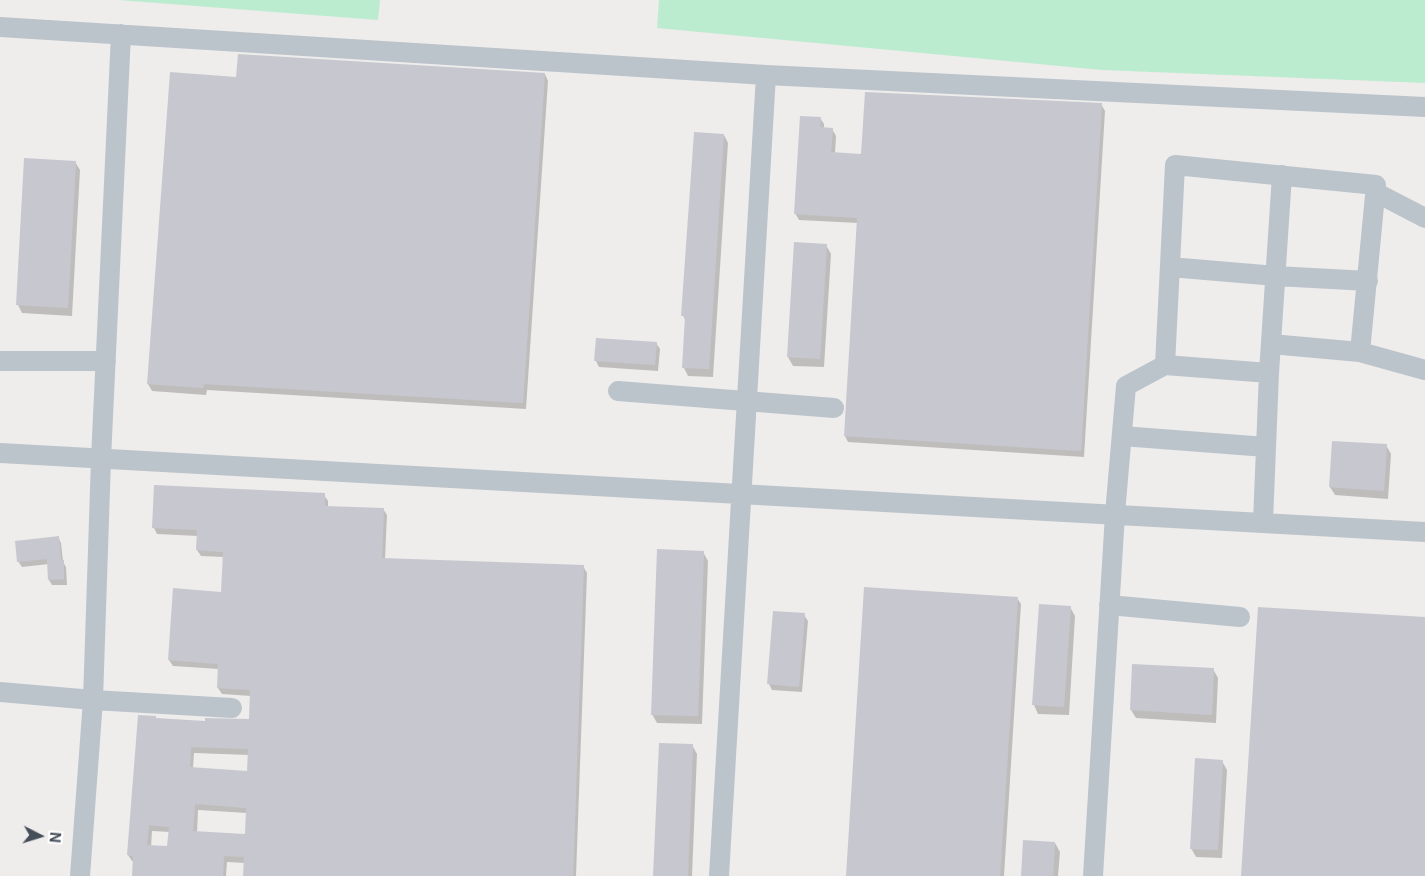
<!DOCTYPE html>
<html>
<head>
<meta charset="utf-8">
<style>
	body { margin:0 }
	#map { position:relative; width:1425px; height:876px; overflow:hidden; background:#efecec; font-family:Inter,sans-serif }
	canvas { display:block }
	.north { position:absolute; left:15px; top:811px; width:50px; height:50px; -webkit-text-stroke:4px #fff; paint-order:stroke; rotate:95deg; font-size:14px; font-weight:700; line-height:20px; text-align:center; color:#464f59 }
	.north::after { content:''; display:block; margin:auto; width:18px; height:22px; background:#464f59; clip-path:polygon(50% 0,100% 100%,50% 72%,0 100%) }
</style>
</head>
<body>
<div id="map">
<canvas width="1425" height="876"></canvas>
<div class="north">N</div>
</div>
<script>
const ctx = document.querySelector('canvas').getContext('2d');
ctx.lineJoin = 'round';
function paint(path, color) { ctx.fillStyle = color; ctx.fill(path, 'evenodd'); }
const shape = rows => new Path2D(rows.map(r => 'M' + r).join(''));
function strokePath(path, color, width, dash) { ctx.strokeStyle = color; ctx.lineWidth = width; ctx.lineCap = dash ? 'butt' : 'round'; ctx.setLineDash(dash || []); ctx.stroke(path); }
paint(shape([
	[118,0,380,0,378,20],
	[659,0,1425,0,1425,83,1102,70,657,28]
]), '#bbeccf');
paint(shape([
	[545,74,548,81,526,409,207,390,206,395,152,391,148,384,237,78],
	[1101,104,1105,111,1084,457,848,442,845,436,858,223,799,220,795,213,820,118,824,124,824,129,832,129,836,136,835,154,862,156],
	[724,135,728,143,713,377,688,376,684,368,686,322,683,315],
	[75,162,80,170,72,316,22,313,18,305],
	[795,243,826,245,831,254,824,367,793,366,788,357],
	[656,343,660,349,658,371,599,367,596,361],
	[1386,445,1391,454,1388,499,1335,495,1330,487],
	[324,495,328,501,328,507,383,509,387,515,385,559,583,566,587,573,576,876,245,876,245,863,227,862,226,876,133,876,134,861,132,861,128,855,156,719,206,722,251,721,251,696,222,694,218,688,219,669,173,666,169,660,222,593,224,557,201,556,197,550,198,536,157,534,154,528],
	[194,753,249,755,249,772,193,768],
	[198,810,247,813,246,835,197,833],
	[152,831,170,832,168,847,151,847],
	[58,537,61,543,63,562,66,567,67,585,52,585,49,580,49,564,22,567,18,561],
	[703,552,708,561,702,724,657,723,652,714],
	[1017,598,1021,604,1004,876,847,876],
	[1040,605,1070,607,1075,616,1069,715,1038,714,1034,705],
	[804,615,808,621,802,692,772,690,769,684],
	[1213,669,1218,678,1216,723,1136,718,1131,710],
	[692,745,697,754,692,876,655,876],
	[1222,761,1227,770,1222,858,1196,857,1191,848],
	[1055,843,1060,852,1058,876,1022,876]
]), '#0003');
paint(shape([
	[238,54,545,73,523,403,204,384,203,388,147,384,170,72,236,77],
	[865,92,1102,103,1081,451,844,436,857,218,794,214,800,116,821,117,820,127,833,128,831,152,861,154],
	[694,132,724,134,709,369,682,368,685,316,681,316],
	[24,158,76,161,68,308,16,305],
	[794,242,827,244,820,359,787,357],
	[596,338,657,342,655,365,594,361],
	[1332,441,1387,444,1384,491,1329,487],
	[154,485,325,493,325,506,384,508,382,558,584,565,573,876,243,876,244,857,224,856,223,876,132,876,133,856,127,855,138,715,156,716,156,718,205,721,205,718,249,719,250,690,217,688,218,664,168,660,173,588,221,592,223,552,196,550,197,530,152,528],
	[191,747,248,749,247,771,190,767],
	[195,804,246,808,245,834,193,831],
	[149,825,169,827,167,846,147,845],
	[59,536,61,560,64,560,64,579,48,580,47,559,17,562,15,541],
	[657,549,704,551,698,716,651,715],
	[864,587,1018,597,1000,876,846,876],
	[1039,604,1071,606,1064,707,1032,705],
	[1258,607,1425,617,1425,876,1241,876],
	[773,611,805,613,799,687,767,684],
	[1132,664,1214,668,1212,715,1130,710],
	[659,743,693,744,688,876,653,876],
	[1195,758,1223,760,1218,850,1190,849],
	[1023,840,1055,842,1053,876,1021,876]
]), '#c7c8cf');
strokePath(shape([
	[0,27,766,75,1425,107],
	[1375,192,1425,218],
	[1170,267,1276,276,1368,281],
	[1360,352,1425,370],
	[0,361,106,361],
	[1165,365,1269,373],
	[618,391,834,408],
	[1122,436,1266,447],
	[0,453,1425,532],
	[1263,522,1269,373,1282,175],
	[1109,605,1240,617],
	[0,692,93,700,232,708],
	[80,876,93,700,101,459,121,34],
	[719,876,766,75],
	[1093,876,1115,514,1126,386,1165,365,1175,165,1376,185,1360,352,1271,344]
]), '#bbc4cb', 20);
</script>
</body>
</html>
